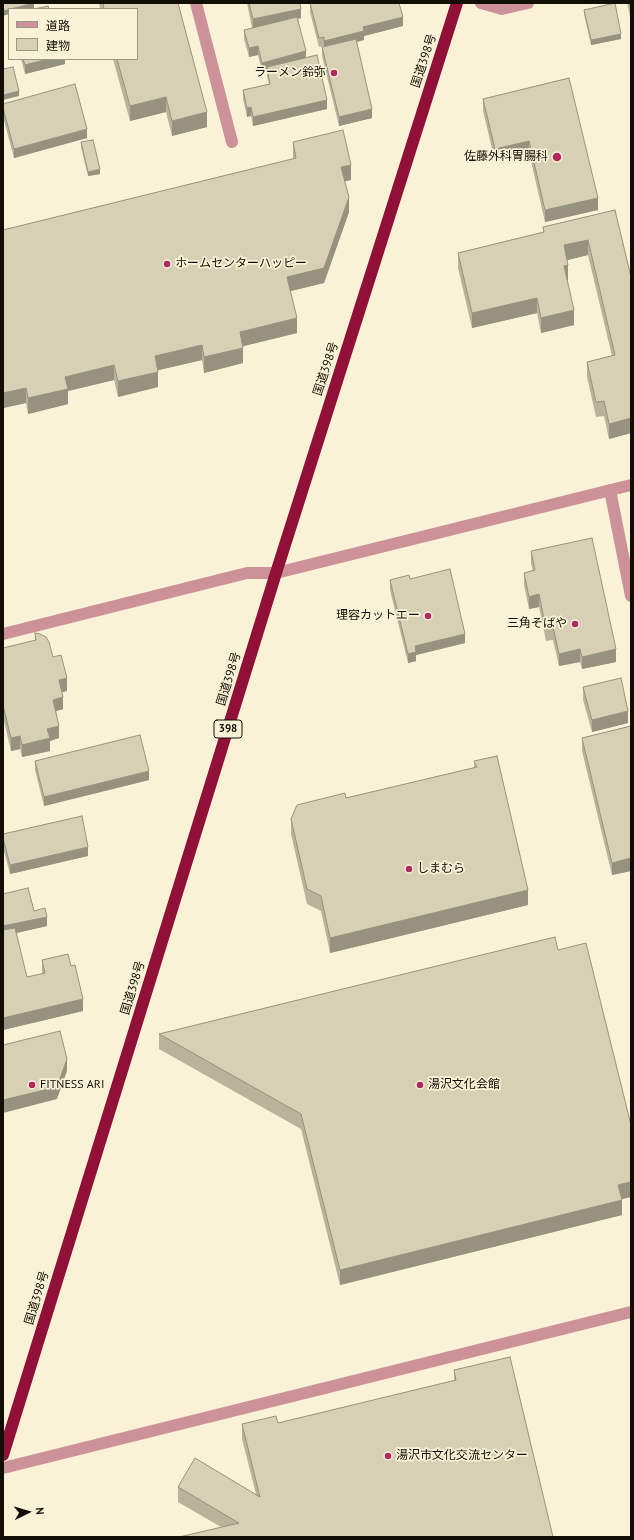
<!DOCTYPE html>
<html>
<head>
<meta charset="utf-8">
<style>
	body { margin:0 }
	#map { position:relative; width:634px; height:1540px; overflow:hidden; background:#faf2d7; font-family:"PT Sans","Noto Sans JP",sans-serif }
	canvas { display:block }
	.frame { position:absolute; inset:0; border:4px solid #110e05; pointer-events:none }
	.legend { position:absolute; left:8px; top:8px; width:130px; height:52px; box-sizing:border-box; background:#faf2d7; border:1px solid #9d9783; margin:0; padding:5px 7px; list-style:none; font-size:12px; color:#110e05 }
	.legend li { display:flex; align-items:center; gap:8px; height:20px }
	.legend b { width:20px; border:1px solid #9d9783 }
	.north { position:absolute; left:8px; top:1492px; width:40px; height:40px; -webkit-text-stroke:3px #faf2d7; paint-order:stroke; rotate:85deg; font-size:11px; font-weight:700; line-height:16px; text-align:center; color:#110e05 }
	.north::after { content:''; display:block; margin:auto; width:14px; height:18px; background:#110e05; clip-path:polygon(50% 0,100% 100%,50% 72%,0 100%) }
</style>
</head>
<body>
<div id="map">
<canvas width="634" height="1540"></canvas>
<div class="frame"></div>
<ul class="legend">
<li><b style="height:5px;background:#cd9299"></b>道路</li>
<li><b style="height:11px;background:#d7d0b5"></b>建物</li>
</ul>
<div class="north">N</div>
</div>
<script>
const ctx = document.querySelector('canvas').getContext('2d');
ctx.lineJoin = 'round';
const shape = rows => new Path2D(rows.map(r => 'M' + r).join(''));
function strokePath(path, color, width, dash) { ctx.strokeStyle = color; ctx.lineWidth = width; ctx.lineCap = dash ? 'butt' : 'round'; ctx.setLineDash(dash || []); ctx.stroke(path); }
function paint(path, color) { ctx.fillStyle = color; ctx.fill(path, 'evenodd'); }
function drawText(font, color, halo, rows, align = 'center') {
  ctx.font = font + ' "PT Sans","Noto Sans JP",sans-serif'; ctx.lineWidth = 3.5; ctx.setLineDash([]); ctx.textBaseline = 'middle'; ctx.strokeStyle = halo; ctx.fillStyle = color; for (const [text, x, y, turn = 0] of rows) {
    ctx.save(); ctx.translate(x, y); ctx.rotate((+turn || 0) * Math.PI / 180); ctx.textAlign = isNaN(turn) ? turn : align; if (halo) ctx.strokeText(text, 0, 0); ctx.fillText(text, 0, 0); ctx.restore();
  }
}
strokePath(shape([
	[196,3,232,142],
	[481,3,502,9,528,3],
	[610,490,631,596],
	[3,634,247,573,276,573,631,485],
	[3,1468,631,1312]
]), '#cd9299', 12);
strokePath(shape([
	[3,1455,276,573,457,3]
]), '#901038', 12);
paint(shape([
	[99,3,178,3,207,127,172,136,166,112,130,121,113,59,137,59,137,9,100,9],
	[247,3,300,3,301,18,298,19,306,58,327,109,253,126,251,116,247,117,243,99,243,90,269,84,267,76,267,70,262,72,258,55,249,57,244,39,244,30,252,28],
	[310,3,403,26,364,36,364,40,356,42,372,118,339,126,322,56,322,47,324,47,324,46,319,47,310,12],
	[627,3,631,3,631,21],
	[584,10,621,39,591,45,584,14],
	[630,27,631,27,631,41,630,36],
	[21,59,65,59,65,64,25,74],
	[569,78,598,210,545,222,529,153,495,161,483,111,483,99],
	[3,104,87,138,14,158,3,117],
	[81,142,100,174,88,176,81,147],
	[293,142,351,180,345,181,349,212,324,283,290,291,297,333,243,346,243,363,204,373,202,360,158,370,158,387,118,397,114,380,68,391,68,404,28,414,26,403,3,408,3,230,293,159],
	[615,210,631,277,631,433,609,439,604,416,596,417,587,377,587,362,612,356,588,255,567,260,568,280,567,280,574,325,541,333,537,313,472,328,458,268,458,253,543,232,543,227],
	[531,551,616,662,582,669,580,662,559,666,553,640,546,641,539,607,529,609,524,585,524,573,533,571,531,564],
	[410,579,465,643,416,655,416,661,408,663,390,590,390,580],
	[35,633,53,657,67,691,62,692,63,709,56,711,59,738,50,741,50,751,22,757,20,749,11,751,3,717,3,648,35,640],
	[583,687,628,723,592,732,583,700],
	[631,726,631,871,612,875,582,751,582,738],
	[35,761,149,780,44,806,35,770],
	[474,761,528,905,330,953,321,911,307,904,291,834,291,819,346,798,474,768],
	[3,834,88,856,10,874,3,847],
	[3,894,34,911,47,926,16,933,27,977,42,974,42,960,83,1011,3,1030],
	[558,950,631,1125,631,1197,622,1199,622,1215,340,1285,301,1129,159,1049,159,1034],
	[454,1370,553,1537,221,1527,178,1502,178,1487,256,1494,242,1439,242,1424,278,1423,454,1381]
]), '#b9b39c');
paint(shape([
	[34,3,34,8,29,9,10,9],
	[9,9,9,14,3,16,3,11],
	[301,9,301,18,253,28,253,19],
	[403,17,403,26,364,36,364,40,324,50,324,41,363,27],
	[621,34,621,39,591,45,591,40],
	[258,46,258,55,249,57,249,48],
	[306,51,306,60,267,67,267,70,262,72,262,63],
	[48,59,65,59,65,64,25,74,25,65],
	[19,91,19,96,3,100,3,95],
	[166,97,166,112,130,121,130,106],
	[327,100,327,109,253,126,253,117],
	[251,107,251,116,247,117,247,108],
	[372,109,372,118,339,126,339,117],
	[207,112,207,127,172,136,172,121],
	[87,129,87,138,14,158,14,149],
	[529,141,529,153,495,161,495,149],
	[351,165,351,180,341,182,341,167],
	[100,169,100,174,88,176,88,172],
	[349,197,349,212,324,283,287,292,287,277],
	[598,198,598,210,545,222,545,210],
	[588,240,588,255,564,261,564,245],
	[568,265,568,280,564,281,564,266],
	[537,298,537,313,472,328,472,313],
	[574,310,574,325,541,333,541,318],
	[297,318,297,333,240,347,240,332],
	[202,345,202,360,155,371,155,356],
	[243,348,243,363,204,373,204,357],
	[114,365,114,380,68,391,68,404,28,414,28,398,65,377],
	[158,372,158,387,118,397,118,381],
	[26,388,26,403,3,408,3,393],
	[631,418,631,433,609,439,609,424],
	[539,594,539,607,529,609,529,597],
	[465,634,465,643,416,655,416,661,408,663,408,654,415,646],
	[580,649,580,662,559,666,559,654],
	[616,649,616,662,582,669,582,657],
	[67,678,67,691,59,693,59,680],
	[63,697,63,709,53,712,53,700],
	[628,711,628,723,592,732,592,720],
	[59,726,59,738,50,741,50,751,22,757,22,745,47,729],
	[20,736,20,749,11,751,11,738],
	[149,771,149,780,44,806,44,797],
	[88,847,88,856,10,874,10,865],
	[631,858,631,871,612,875,612,863],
	[528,890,528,905,330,953,330,938],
	[47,917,47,926,3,936,3,926],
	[83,999,83,1011,3,1030,3,1018],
	[67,1059,67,1071,57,1099,3,1113,3,1100],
	[631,1182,631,1197,618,1200,618,1185],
	[622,1200,622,1215,340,1285,340,1270]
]), '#96927f');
const building = shape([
	[3,3,34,3,3,11,3,3],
	[103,3,178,3,207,112,172,121,166,97,130,106,117,59,137,59,137,9,104,9,103,3],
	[249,3,300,3,301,9,253,19,249,3],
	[310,3,399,3,403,17,363,27,364,31,324,41,324,37,319,38,310,3],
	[615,3,621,34,591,40,584,10,615,3],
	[629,3,631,3,631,12,629,3],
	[48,6,49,9,34,9,48,6],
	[297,17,306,51,262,63,258,46,249,48,244,30,297,17],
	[356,39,372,109,339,117,322,47,356,39],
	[317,55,327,100,253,117,251,107,247,108,243,90,270,84,267,67,317,55],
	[23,59,48,59,25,65,23,59],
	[13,67,19,91,3,95,3,69,13,67],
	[569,78,598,198,545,210,529,141,495,149,483,99,569,78],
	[75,84,87,129,14,149,3,108,3,104,75,84],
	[343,130,351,165,341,167,349,197,324,268,287,277,297,318,240,332,243,348,204,357,202,345,155,356,158,372,118,381,114,365,65,377,68,389,28,398,26,388,3,393,3,230,296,158,293,142,343,130],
	[93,140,100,169,88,172,81,142,93,140],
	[615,210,631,277,631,418,609,424,604,401,596,402,587,362,615,355,588,240,564,245,568,265,564,266,574,310,541,318,537,298,472,313,458,253,544,232,543,227,615,210],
	[592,538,616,649,582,657,580,649,559,654,553,627,546,629,539,594,529,597,524,573,535,570,531,551,592,538],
	[450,569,465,634,415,646,416,652,408,654,390,580,409,575,410,579,450,569],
	[35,633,40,634,46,637,49,642,53,657,61,655,67,678,59,680,63,697,53,700,59,726,47,729,50,738,22,745,20,736,11,738,3,705,3,648,36,640,35,633],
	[621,678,628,711,592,720,583,687,621,678],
	[631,726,631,858,612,863,582,738,631,726],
	[140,735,149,771,44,797,35,761,140,735],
	[497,756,528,890,330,938,321,896,307,889,291,819,297,805,345,793,346,798,477,767,474,761,497,756],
	[82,816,88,847,10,865,3,838,3,834,82,816],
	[28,888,34,911,45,908,47,917,3,926,3,894,28,888],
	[15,928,27,977,45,973,42,960,68,954,71,966,75,965,83,999,3,1018,3,930,15,928],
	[555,937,558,950,586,943,631,1125,631,1182,618,1185,622,1200,340,1270,301,1114,159,1034,555,937],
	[60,1031,67,1059,57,1087,3,1100,3,1045,60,1031],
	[510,1357,553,1537,179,1537,239,1523,178,1487,195,1458,260,1497,242,1424,276,1416,278,1423,456,1380,454,1370,510,1357]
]);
paint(building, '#d7d0b5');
strokePath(building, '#96927f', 1);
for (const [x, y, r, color] of [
	[334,73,4,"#b22662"],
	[557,157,5,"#b22662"],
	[167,264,4,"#b22662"],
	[428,616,4,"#b22662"],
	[575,624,4,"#b22662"],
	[409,869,4,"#b22662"],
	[32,1085,4,"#b22662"],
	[420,1085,4,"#b22662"],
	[388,1456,4,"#b22662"]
]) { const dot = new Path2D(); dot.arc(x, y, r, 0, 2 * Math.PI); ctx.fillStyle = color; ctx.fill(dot); strokePath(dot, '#faf2d7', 1.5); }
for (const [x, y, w] of [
	[228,729,28]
]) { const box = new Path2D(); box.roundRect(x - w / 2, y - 9, w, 18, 3); ctx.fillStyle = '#faf2d7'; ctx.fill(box); strokePath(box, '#110e05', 1); }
drawText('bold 11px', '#110e05', null, [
	["398",228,729]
]);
drawText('12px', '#110e05', '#faf2d7', [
	["国道398号",424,61,-72],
	["国道398号",326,369,-72],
	["国道398号",229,679,-73],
	["国道398号",133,988,-73],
	["国道398号",37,1298,-73]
]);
drawText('12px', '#110e05', '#faf2d7', [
	["ラーメン鈴弥",326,73,"right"],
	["佐藤外科胃腸科",548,157,"right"],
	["ホームセンターハッピー",175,264],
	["理容カットエー",420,616,"right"],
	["三角そばや",567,624,"right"],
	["しまむら",417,869],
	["FITNESS ARI",40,1085],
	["湯沢文化会館",428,1085],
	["湯沢市文化交流センター",396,1456]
], 'left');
</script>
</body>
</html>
